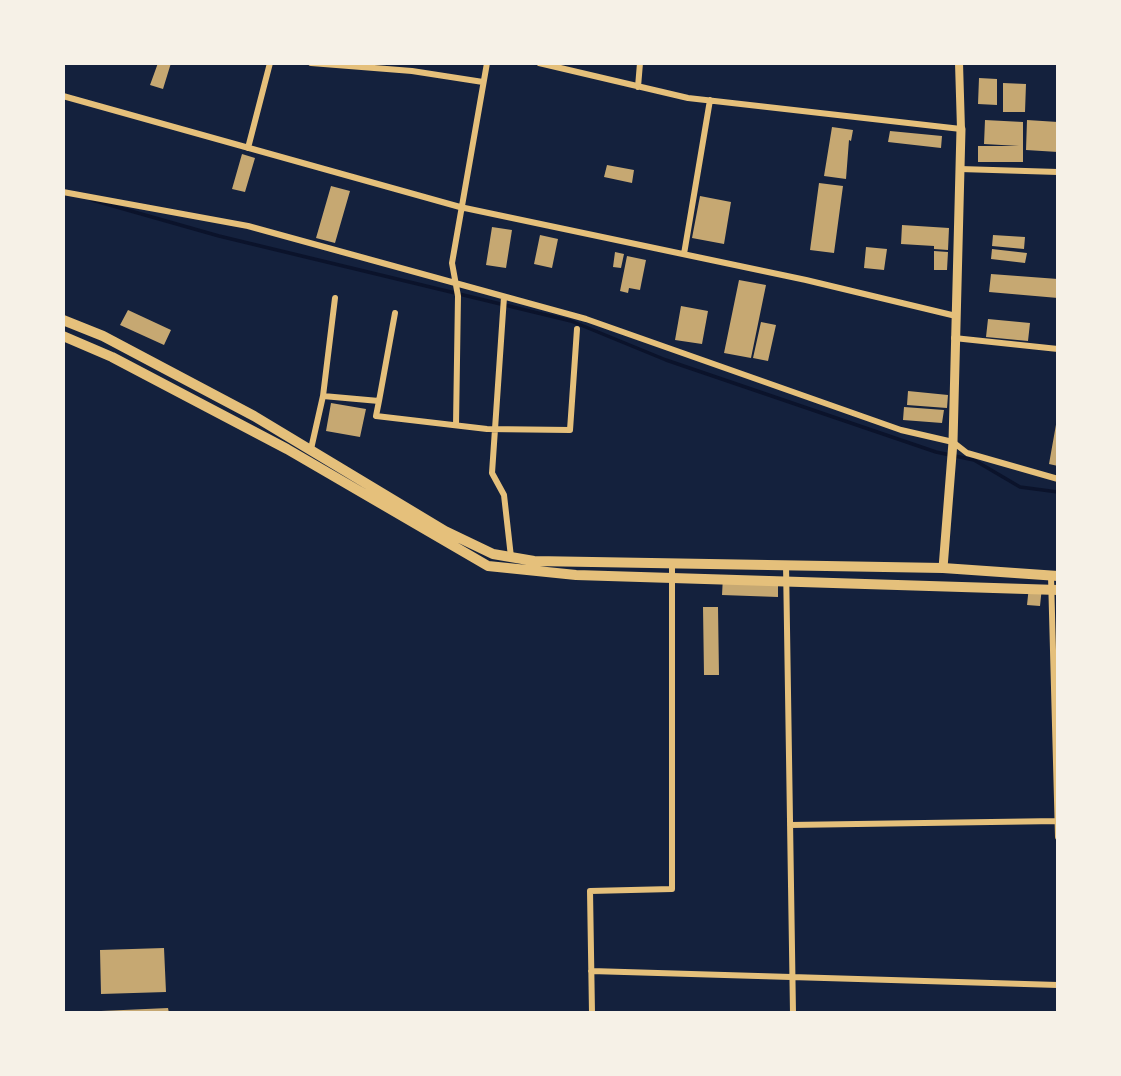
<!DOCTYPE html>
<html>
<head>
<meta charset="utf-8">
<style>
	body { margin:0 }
	#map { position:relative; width:1121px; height:1076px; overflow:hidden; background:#14213d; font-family:Spectral,serif }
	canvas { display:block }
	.frame { position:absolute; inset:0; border:65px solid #f6f1e7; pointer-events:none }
</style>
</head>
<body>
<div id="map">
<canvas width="1121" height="1076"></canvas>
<div class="frame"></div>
</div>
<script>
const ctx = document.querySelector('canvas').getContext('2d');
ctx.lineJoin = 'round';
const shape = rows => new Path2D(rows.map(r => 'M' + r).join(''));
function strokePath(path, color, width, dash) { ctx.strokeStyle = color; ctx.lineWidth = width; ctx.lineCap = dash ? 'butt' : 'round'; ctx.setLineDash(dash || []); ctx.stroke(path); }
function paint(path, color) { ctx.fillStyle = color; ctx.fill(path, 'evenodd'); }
strokePath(shape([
	[92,200,219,236,571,321,666,360,936,452,974,460,1020,487,1058,492]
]), '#0b132b', 3.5);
paint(shape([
	[158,63,171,63,163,89,150,85],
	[979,78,997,79,997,105,978,104],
	[1003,83,1026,84,1025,112,1003,112],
	[985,120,1023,122,1023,162,978,162,978,146,1019,146,984,144],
	[1027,120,1058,122,1058,152,1026,150],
	[832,127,853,130,851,141,849,140,846,179,824,176],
	[890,131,942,136,941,148,888,142],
	[242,154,255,158,245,192,232,189],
	[607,165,634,170,632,183,604,177],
	[819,183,843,186,834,253,810,250],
	[331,186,350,191,335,243,316,238],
	[700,196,731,202,724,244,692,238],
	[902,225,949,228,948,250,934,249,934,246,901,244],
	[492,227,512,230,506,268,486,265],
	[540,235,558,239,552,268,534,264],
	[993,235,1025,237,1024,249,992,246],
	[866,247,887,249,884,270,864,268],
	[992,249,1027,253,1025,263,991,259],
	[934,251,948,252,947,270,934,270],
	[615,252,624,254,621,268,613,267],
	[627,256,646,260,640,290,629,288,628,293,620,291],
	[991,274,1058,279,1058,298,989,292],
	[739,280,766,285,751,358,724,353],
	[681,306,708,311,702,344,675,340],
	[128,310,171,330,164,345,120,325],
	[988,319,1030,323,1028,341,986,337],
	[761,322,776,325,768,361,753,358],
	[908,391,948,395,947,408,907,405],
	[331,403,366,409,360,437,326,431],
	[904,407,944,410,942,423,903,420],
	[1057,419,1058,419,1058,466,1049,464],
	[723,576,778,577,778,597,722,595],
	[1029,586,1042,587,1040,606,1027,605],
	[703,607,718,607,719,675,704,675],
	[164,948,166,992,101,994,100,950],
	[168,1008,169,1013,101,1013,101,1011]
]), '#c6a872');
strokePath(shape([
	[311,63,412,71,483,82],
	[539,63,688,98,961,129],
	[638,87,640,63],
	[63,96,460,207,806,280,956,316],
	[248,148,270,63],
	[960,169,1058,172],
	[63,192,248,226,586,319,901,430,953,442,967,453,1058,479],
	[684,254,710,100],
	[504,297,492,473,504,495,511,557],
	[954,338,1058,349],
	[323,396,335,298],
	[379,401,395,313],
	[456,425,458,296,452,263,487,63],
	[311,449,323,396,379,401,376,416,487,429,570,430,577,329],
	[786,564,793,1013],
	[1051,576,1058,837],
	[790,825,1058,821],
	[591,971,1058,985],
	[592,1013,590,891,672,889,672,563]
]), '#e5c07b', 6);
strokePath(shape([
	[959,63,961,129]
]), '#e5c07b', 8);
strokePath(shape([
	[943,568,953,442,961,129]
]), '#e5c07b', 9);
strokePath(shape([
	[63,320,103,336,254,416,445,531,493,554,534,561,943,568,1058,576],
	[63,336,112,357,287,449,488,566,576,575,1058,590]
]), '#e5c07b', 10);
</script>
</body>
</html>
